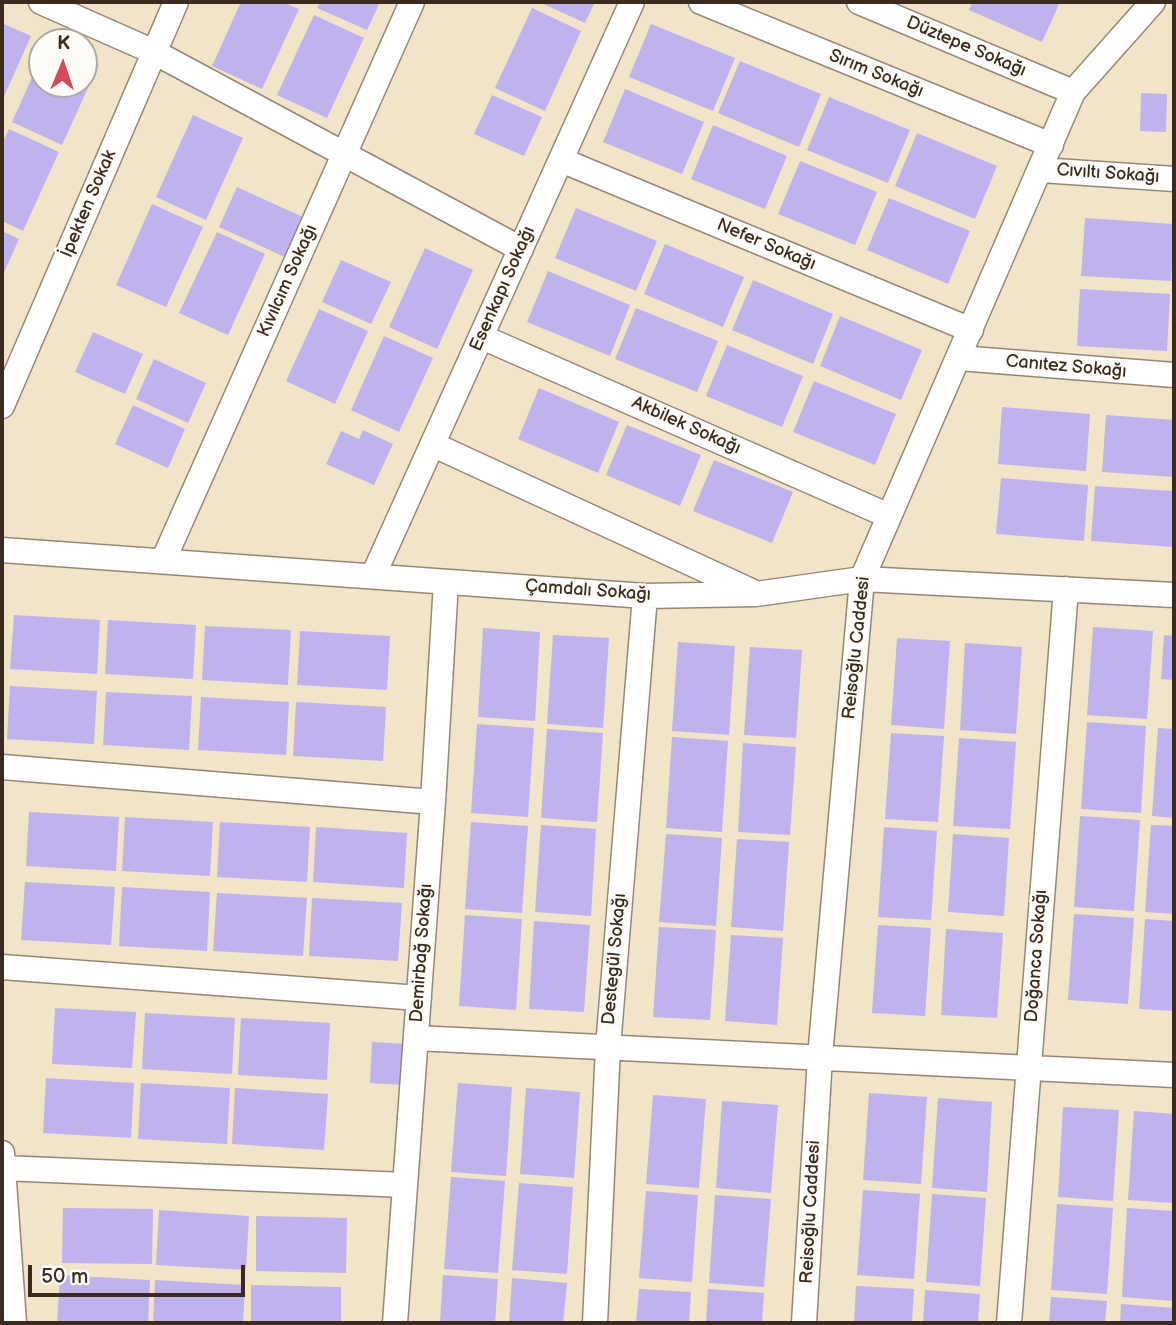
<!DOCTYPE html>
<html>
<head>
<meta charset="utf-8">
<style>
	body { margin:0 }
	#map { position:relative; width:1176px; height:1325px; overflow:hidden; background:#f1e4c9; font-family:"Balsamiq Sans",sans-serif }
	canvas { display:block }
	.frame { position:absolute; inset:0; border:4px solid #3b2a1e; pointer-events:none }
	.north { position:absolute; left:28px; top:28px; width:70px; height:70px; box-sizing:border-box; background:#fdfcf7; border:2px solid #afa8a0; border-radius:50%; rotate:2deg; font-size:19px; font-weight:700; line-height:28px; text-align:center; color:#3b2a1e }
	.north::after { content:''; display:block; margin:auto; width:24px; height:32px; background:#d1495b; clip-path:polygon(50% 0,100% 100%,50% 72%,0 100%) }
	.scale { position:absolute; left:28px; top:1265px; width:217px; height:32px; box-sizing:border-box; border:4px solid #3b2a1e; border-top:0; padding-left:9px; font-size:21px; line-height:24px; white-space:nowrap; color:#3b2a1e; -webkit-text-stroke:5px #fdfcf7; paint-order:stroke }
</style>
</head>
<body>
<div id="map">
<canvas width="1176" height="1325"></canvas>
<div class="frame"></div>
<div class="north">K</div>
<div class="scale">50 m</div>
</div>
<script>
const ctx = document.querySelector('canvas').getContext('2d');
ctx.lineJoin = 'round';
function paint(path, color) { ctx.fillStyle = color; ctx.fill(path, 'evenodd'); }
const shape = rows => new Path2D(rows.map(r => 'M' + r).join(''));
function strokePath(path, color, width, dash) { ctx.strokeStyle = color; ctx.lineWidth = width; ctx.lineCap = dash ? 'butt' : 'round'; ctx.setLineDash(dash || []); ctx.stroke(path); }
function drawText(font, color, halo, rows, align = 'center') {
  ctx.font = font + ' "Balsamiq Sans",sans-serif'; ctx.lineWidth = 5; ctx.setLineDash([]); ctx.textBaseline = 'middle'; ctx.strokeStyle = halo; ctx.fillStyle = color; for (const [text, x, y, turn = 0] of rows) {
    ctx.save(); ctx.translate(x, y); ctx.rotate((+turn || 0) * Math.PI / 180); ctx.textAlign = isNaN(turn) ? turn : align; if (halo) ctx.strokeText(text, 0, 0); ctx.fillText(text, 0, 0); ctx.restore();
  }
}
paint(shape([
	[241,2,283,2,299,9,262,89,212,66],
	[320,2,380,2,367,30,317,8],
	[539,2,595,2,585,23],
	[972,2,1060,2,1042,42,969,10],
	[532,8,581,31,545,111,495,88],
	[314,15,364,38,327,118,277,95],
	[2,23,31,36,2,101],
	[651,24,735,58,713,111,629,77],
	[42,55,42,84,84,84,84,58,99,64,62,145,12,122],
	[740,61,821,94,799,147,718,113],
	[625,89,704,122,682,174,603,142],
	[1141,93,1167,94,1166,132,1140,131],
	[492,95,542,117,524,156,474,134],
	[829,97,910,130,888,183,807,150],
	[193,115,243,138,206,220,156,197],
	[713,125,787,156,765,209,691,179],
	[9,129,59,152,23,231,2,221,2,144],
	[917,133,997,166,975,219,895,186],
	[800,161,877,192,855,245,778,214],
	[237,187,305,218,287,258,219,227],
	[889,198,970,231,948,284,867,250],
	[152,204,203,227,166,307,116,285],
	[576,208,657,241,636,291,555,258],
	[1085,218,1174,224,1171,281,1081,276],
	[2,231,19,239,2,277],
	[217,232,265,254,228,335,179,313],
	[665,244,744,277,723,327,644,294],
	[425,248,473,270,437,349,389,327],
	[341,260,391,282,371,324,322,302],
	[548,271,630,305,610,356,527,322],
	[753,280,833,314,813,364,732,330],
	[1080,289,1170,294,1167,351,1077,346],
	[636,308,718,341,697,392,615,359],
	[319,309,368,331,335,404,286,381],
	[840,316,922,350,901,400,820,366],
	[93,332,143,354,125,394,75,372],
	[384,336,433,358,399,432,351,410],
	[727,345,803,376,782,427,706,396],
	[154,359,206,383,188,423,136,399],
	[814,381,896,414,875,465,793,432],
	[539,388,619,422,598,473,518,439],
	[133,405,185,429,168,468,115,444],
	[1002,407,1090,414,1086,471,998,464],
	[1106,415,1174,420,1174,477,1102,472],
	[627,425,701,455,680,506,606,475],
	[363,430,393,444,374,485,326,464,341,431,359,439],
	[714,460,793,492,772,543,693,511],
	[1001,478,1088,485,1084,541,996,534],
	[1095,486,1174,491,1174,547,1091,541],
	[14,615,100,620,97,674,10,669],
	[108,620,196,625,193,679,105,674],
	[205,626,291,630,288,685,202,680],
	[1093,627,1153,631,1147,719,1087,715],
	[483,628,540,632,535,721,478,717],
	[300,631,390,636,387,690,297,685],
	[553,635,609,638,603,728,547,724],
	[1164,635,1174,636,1174,680,1161,679],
	[897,638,950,641,944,729,891,725],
	[678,642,735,646,729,735,672,731],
	[965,643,1022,647,1016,734,960,730],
	[750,647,802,650,796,738,744,735],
	[10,686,97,691,94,744,7,739],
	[106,692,192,696,189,750,103,745],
	[201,697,289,702,286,755,198,750],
	[296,702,386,707,383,761,293,756],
	[1087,722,1146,726,1141,813,1081,809],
	[477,724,534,728,528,817,471,813],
	[1158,728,1174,729,1174,818,1152,816],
	[547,729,603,733,597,822,541,818],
	[891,733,944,736,938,822,885,819],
	[672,737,728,741,722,832,666,828],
	[959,738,1016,742,1010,829,953,826],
	[743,743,796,747,790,835,738,832],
	[29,812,119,817,116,871,26,866],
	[1080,816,1140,820,1134,911,1074,907],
	[125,817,213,822,210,876,122,871],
	[220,822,310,827,307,882,217,877],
	[471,822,528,826,522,913,465,909],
	[541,825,596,829,591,916,535,912],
	[1151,825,1174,826,1174,914,1145,912],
	[316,827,407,833,404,888,313,882],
	[884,827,937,831,931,920,878,917],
	[666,834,722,838,716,926,659,922],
	[953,834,1009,838,1004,916,948,912],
	[737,839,789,842,783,931,731,927],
	[25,882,115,887,111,945,21,940],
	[122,887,210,892,207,951,119,946],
	[217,893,307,898,303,956,213,951],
	[312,898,402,903,398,961,309,956],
	[1074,914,1134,918,1128,1004,1068,1000],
	[465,915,522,919,516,1010,459,1006],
	[1145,919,1174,921,1174,1011,1139,1009],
	[534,921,590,925,584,1012,529,1009],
	[878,925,931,928,925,1016,872,1013],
	[659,927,716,930,710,1020,653,1017],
	[946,929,1003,933,997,1018,941,1015],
	[731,935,783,938,777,1025,725,1021],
	[55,1008,136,1012,132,1068,52,1064],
	[145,1013,235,1018,232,1074,142,1069],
	[241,1018,330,1023,327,1080,238,1075],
	[372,1042,407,1044,405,1085,370,1083],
	[46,1078,134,1083,131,1138,43,1133],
	[141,1083,230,1088,227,1144,138,1139],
	[458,1083,512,1087,506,1176,451,1172],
	[235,1088,328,1094,324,1150,232,1144],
	[526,1088,580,1092,574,1178,520,1174],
	[869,1093,927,1097,921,1184,863,1180],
	[653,1095,706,1099,699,1188,646,1184],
	[938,1098,992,1102,987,1192,932,1188],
	[722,1101,778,1105,771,1193,716,1188],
	[1063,1107,1119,1110,1113,1201,1058,1197],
	[1134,1111,1174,1114,1174,1203,1128,1200],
	[451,1177,505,1181,498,1273,444,1269],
	[519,1183,573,1187,567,1274,512,1270],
	[863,1190,920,1194,914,1279,857,1275],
	[646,1191,698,1195,692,1282,639,1278],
	[932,1194,986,1198,980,1286,926,1282],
	[715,1195,771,1199,764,1287,709,1283],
	[1057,1204,1113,1208,1107,1294,1051,1290],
	[63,1208,153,1209,152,1264,62,1263],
	[1127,1208,1174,1211,1174,1301,1122,1297],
	[159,1210,249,1216,246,1270,156,1265],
	[256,1216,347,1218,346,1273,256,1271],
	[60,1275,150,1280,148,1323,57,1323],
	[443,1275,498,1279,495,1323,440,1323],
	[512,1278,567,1283,563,1323,509,1323],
	[155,1280,245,1285,243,1323,153,1323],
	[251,1285,341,1287,341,1323,251,1323],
	[856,1286,914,1289,912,1323,854,1323],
	[639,1289,691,1292,689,1323,636,1323],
	[708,1289,764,1293,762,1323,706,1323],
	[925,1290,980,1294,978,1323,923,1323],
	[1051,1297,1107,1301,1105,1323,1049,1323],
	[1121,1304,1174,1308,1174,1323,1120,1323]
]), '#c0b2ec');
const minor = shape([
	[41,2,154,52,521,249],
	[701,2,1051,145],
	[859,2,1073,92],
	[561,160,971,330],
	[1041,170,1174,179],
	[482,337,889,516],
	[959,358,1174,375],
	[2,406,176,2],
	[434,445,751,591],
	[2,550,645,596,756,594,862,579,1174,595],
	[163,561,412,2],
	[373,576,632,2],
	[2,767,433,802],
	[2,967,419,998],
	[416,1038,1174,1075],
	[2,1153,14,1323],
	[3,1168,405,1185],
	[395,1323,433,802,446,582],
	[595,1323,608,1047,645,596],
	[804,1323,820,1057,862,579,1073,92,1153,2],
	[1009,1323,1066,589]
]);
strokePath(minor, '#968774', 27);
strokePath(minor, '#fff', 24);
drawText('18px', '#3b2a1e', '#fdfcf7', [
	["Düztepe Sokağı",966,47,23],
	["Sırım Sokağı",876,74,22],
	["Cıvıltı Sokağı",1108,174,4],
	["İpekten Sokak",89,204,-67],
	["Nefer Sokağı",766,245,23],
	["Kıvılcım Sokağı",288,281,-66],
	["Esenkapı Sokağı",503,289,-66],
	["Canıtez Sokağı",1066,367,5],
	["Akbilek Sokağı",686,426,24],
	["Çamdalı Sokağı",588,591,4],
	["Reisoğlu Caddesi",857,648,-84],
	["Demirbağ Sokağı",422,953,-86],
	["Doğanca Sokağı",1037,956,-86],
	["Destegül Sokağı",615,959,-85],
	["Reisoğlu Caddesi",811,1212,-87]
]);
</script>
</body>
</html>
